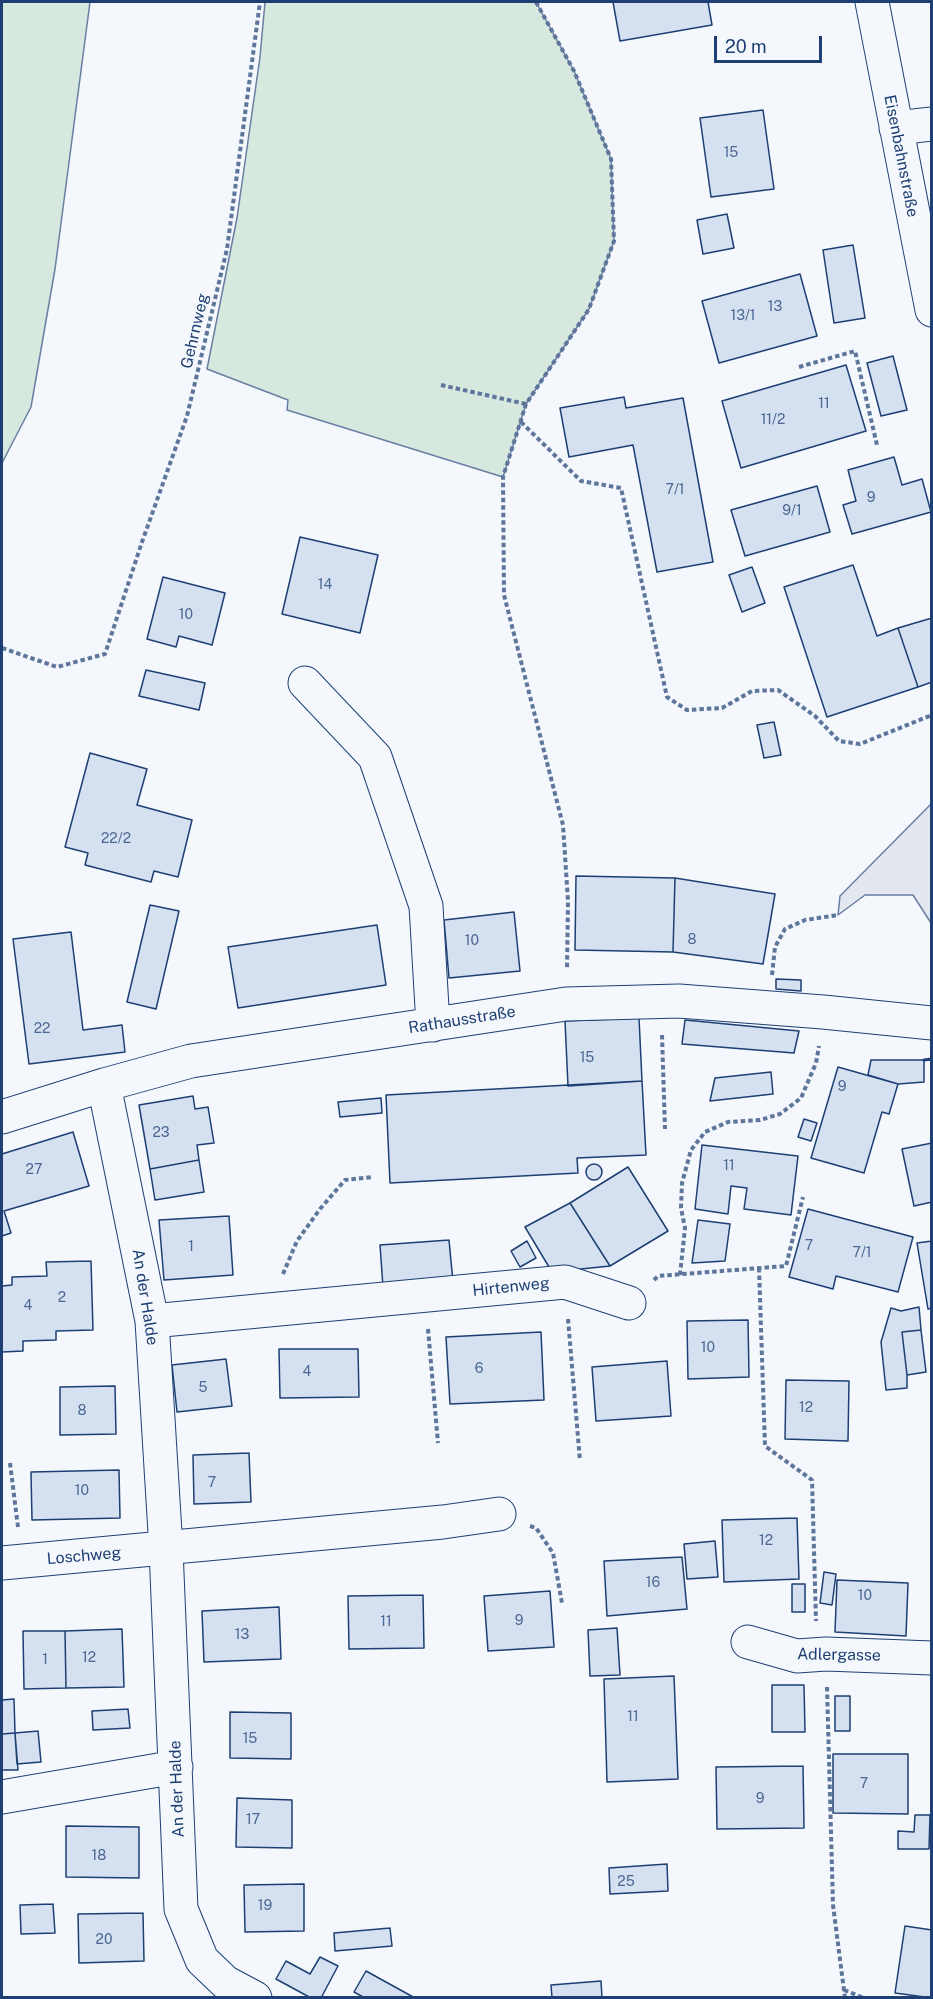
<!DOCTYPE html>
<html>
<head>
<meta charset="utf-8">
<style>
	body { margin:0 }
	#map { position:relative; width:933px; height:1999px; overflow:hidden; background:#f4f7fb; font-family:"Public Sans",sans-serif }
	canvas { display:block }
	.frame { position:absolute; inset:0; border:3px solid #1d3f73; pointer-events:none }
	.scale { position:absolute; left:714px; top:36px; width:108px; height:27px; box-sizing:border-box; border:3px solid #1d3f73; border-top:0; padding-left:8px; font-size:18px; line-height:21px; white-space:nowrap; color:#1d3f73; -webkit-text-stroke:4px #f4f7fb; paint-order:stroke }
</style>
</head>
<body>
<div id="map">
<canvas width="933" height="1999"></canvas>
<div class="frame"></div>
<div class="scale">20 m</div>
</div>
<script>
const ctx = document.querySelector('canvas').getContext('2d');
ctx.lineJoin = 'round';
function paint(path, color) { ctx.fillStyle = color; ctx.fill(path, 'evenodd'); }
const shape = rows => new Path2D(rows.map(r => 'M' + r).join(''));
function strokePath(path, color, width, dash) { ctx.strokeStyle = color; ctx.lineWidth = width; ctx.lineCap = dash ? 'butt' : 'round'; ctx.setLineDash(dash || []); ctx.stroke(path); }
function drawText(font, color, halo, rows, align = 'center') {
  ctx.font = font + ' "Public Sans",sans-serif'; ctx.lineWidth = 4.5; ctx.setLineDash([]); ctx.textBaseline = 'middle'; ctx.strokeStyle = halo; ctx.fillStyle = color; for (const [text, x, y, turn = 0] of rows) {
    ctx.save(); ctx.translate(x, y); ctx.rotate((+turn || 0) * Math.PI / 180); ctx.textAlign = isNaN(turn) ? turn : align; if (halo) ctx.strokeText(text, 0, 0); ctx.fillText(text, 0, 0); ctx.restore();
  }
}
const green = shape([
	[2,2,90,2,55,269,31,407,2,463,2,2],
	[265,2,536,2,574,71,611,159,614,241,589,309,526,404,503,477,287,410,288,400,207,369,237,218,260,57,265,2]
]);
paint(green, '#d7e8df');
strokePath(green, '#687fa3', 1.5);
const parking = shape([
	[931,804,931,923,913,895,865,895,838,915,840,896,931,804]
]);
paint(parking, '#e3e8f0');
strokePath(parking, '#687fa3', 1.5);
const building = shape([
	[613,2,708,2,712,25,620,41,613,2],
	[763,110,774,189,711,197,700,118,763,110],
	[727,214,734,248,703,254,697,220,727,214],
	[853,245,865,318,834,323,823,250,853,245],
	[800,274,817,336,719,363,702,301,800,274],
	[893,356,907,410,881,416,867,363,893,356],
	[846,365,866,431,741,468,722,401,846,365],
	[624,397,626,408,683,398,713,562,657,572,633,445,569,457,560,408,624,397],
	[894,457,902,485,922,479,931,512,852,534,843,505,856,501,848,470,894,457],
	[817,486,830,532,745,556,731,510,817,486],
	[300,537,378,555,360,633,282,614,300,537],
	[853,565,877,636,898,628,918,687,827,717,784,587,853,565],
	[752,567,765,603,742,612,729,575,752,567],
	[163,577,225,593,212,645,179,636,176,647,147,639,163,577],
	[932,618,932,682,918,687,898,628,932,618],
	[146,670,205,683,199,710,139,696,146,670],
	[774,722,781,755,764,758,757,725,774,722],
	[90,753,147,769,137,805,192,820,178,877,154,871,151,882,85,865,88,853,65,847,90,753],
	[576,876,675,878,673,952,575,950,576,876],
	[675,878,775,894,763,964,673,952,675,878],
	[150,905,179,911,156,1009,127,1002,150,905],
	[514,912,520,971,449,978,444,920,514,912],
	[377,925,386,985,238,1008,228,947,377,925],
	[71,932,83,1030,122,1025,125,1052,29,1064,13,939,71,932],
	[776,979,801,980,801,991,776,989,776,979],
	[639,1018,642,1081,568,1086,565,1021,639,1018],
	[685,1020,799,1031,794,1053,682,1044,685,1020],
	[871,1060,924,1060,924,1082,898,1084,868,1075,871,1060],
	[838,1067,898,1084,889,1114,882,1112,864,1173,811,1158,838,1067],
	[771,1072,773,1094,710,1101,715,1078,771,1072],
	[642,1081,646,1155,577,1158,578,1173,390,1183,386,1095,642,1081],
	[193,1096,195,1109,208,1107,214,1143,197,1145,199,1160,150,1169,139,1105,193,1096],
	[381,1098,382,1113,340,1117,338,1102,381,1098],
	[804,1119,817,1123,811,1141,798,1137,804,1119],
	[73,1132,89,1186,4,1211,11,1233,2,1236,2,1154,73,1132],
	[932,1143,932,1202,914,1206,902,1149,932,1143],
	[702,1145,798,1156,791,1215,744,1209,747,1188,731,1186,728,1214,695,1209,702,1145],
	[199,1160,204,1192,155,1200,150,1169,199,1160],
	'586 1172a8 8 0 1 1 16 0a8 8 0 1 1-16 0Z',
	[628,1167,668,1231,610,1266,570,1203,628,1167],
	[570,1203,610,1266,552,1272,525,1227,570,1203],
	[808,1209,913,1237,898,1292,836,1276,833,1289,789,1277,808,1209],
	[229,1216,233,1275,164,1280,159,1220,229,1216],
	[698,1220,730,1224,725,1261,692,1263,698,1220],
	[449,1240,453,1282,383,1287,380,1245,449,1240],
	[527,1241,536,1258,520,1267,511,1251,527,1241],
	[932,1241,932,1308,928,1309,917,1243,932,1241],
	[91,1261,93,1330,56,1331,56,1340,23,1341,23,1351,2,1352,2,1286,12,1285,12,1277,47,1276,46,1262,91,1261],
	[919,1307,921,1330,902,1332,907,1375,907,1388,886,1390,881,1342,891,1308,901,1311,919,1307],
	[748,1320,749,1377,688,1379,687,1321,748,1320],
	[921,1330,926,1372,907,1375,902,1332,921,1330],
	[541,1332,544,1400,450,1404,446,1337,541,1332],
	[279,1349,358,1349,359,1397,280,1398,279,1349],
	[226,1359,232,1406,177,1412,172,1365,226,1359],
	[667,1361,671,1416,596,1421,592,1367,667,1361],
	[786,1380,849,1381,848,1441,785,1439,786,1380],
	[115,1386,116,1434,60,1435,60,1387,115,1386],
	[249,1453,251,1502,194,1504,193,1455,249,1453],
	[119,1470,120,1518,32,1520,31,1472,119,1470],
	[797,1518,799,1579,724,1582,722,1520,797,1518],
	[715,1541,718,1577,687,1579,684,1544,715,1541],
	[682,1557,687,1609,607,1616,604,1561,682,1557],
	[824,1572,836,1574,832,1605,820,1603,824,1572],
	[837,1580,908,1583,906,1636,835,1632,837,1580],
	[792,1584,805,1584,805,1612,792,1612,792,1584],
	[550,1591,554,1647,488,1651,484,1596,550,1591],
	[423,1595,424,1648,349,1649,348,1596,423,1595],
	[279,1607,281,1659,204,1662,202,1611,279,1607],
	[617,1628,620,1675,590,1676,588,1630,617,1628],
	[122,1629,124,1687,66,1688,65,1631,122,1629],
	[23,1631,65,1631,66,1688,24,1689,23,1631],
	[674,1676,678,1779,607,1782,604,1679,674,1676],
	[772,1685,804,1685,805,1732,772,1732,772,1685],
	[835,1696,850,1696,850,1731,835,1731,835,1696],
	[14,1699,15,1733,2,1734,2,1700,14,1699],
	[128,1709,130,1728,93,1730,92,1711,128,1709],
	[230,1712,291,1713,291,1759,230,1758,230,1712],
	[38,1731,41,1762,17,1764,15,1733,38,1731],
	[15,1733,18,1770,2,1770,2,1734,15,1733],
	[833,1754,908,1754,908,1814,833,1813,833,1754],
	[803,1766,804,1828,717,1829,716,1767,803,1766],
	[237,1798,292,1800,292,1848,236,1847,237,1798],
	[915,1815,930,1815,929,1849,898,1849,898,1831,914,1832,915,1815],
	[66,1826,139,1827,139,1878,66,1877,66,1826],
	[667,1864,668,1891,610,1894,609,1868,667,1864],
	[304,1884,304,1931,245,1932,244,1885,304,1884],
	[53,1904,55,1933,21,1934,20,1905,53,1904],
	[143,1913,144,1961,79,1963,78,1914,143,1913],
	[905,1926,932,1930,932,1998,895,1993,905,1926],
	[390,1928,392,1946,335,1951,334,1933,390,1928],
	[320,1957,338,1966,321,1998,311,1998,276,1979,286,1961,310,1974,320,1957],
	[366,1971,415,1998,365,1998,354,1992,366,1971],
	[601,1981,602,1998,552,1998,551,1985,601,1981]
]);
paint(building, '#d5e0f0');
strokePath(building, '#1d3f73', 1.5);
const minor = shape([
	[872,2,932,310],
	[896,128,932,124],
	[305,683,375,757,426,906,433,1025],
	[104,1085,152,1321,166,1549,181,1909,202,1960,225,1982,255,1998],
	[2,1117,104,1085,191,1061,566,1004,679,1001,823,1012,932,1023],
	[152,1321,565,1282,629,1303],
	[2,1563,443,1522,499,1514],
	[748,1642,797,1656,826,1654,932,1658],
	[2,1797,176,1767]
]);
strokePath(minor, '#1d3f73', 35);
strokePath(shape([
	[536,2,574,71,611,159,614,241,589,309,526,404,503,477,504,595,563,825,568,901,567,969],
	[799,367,855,351,877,445],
	[441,385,526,404],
	[521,422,581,481,621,488,667,697,687,710,722,708,752,691,778,690,815,716,839,741,860,744,932,715],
	[2,648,57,667,105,654,142,542,187,416,227,249,260,2],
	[772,975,775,947,785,929,805,920,838,915],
	[662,1035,665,1129],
	[759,1268,765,1446,812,1480,816,1621],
	[283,1274,297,1241,320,1209,345,1180,373,1177],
	[680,1275,685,1228,681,1208,682,1183,691,1150,705,1132,728,1122,760,1120,780,1114,801,1098,816,1063,819,1046],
	[654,1280,658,1276,786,1266,803,1197],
	[568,1319,580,1461],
	[428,1329,438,1443],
	[10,1463,18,1527],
	[530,1526,536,1528,553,1553,562,1603],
	[827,1687,833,1905,845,1998],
	[844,1990,864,1998]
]), '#5e769c', 4, [4.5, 3]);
strokePath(minor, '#f4f7fb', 33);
strokePath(shape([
	[924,1060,932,1059]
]), '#1d3f73', 3);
drawText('14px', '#4b6792', null, [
	["15",731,153],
	["13",775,307],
	["13/1",743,316],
	["11",824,404],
	["11/2",773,420],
	["7/1",675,490],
	["9",871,498],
	["9/1",792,511],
	["14",325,585],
	["10",186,615],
	["22/2",116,839],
	["8",692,940],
	["10",472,941],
	["22",42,1029],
	["15",587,1058],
	["9",842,1087],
	["23",161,1133],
	["11",729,1166],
	["27",34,1170],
	["7",809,1246],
	["1",191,1247],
	["7/1",862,1253],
	["2",62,1298],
	["4",28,1306],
	["10",708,1348],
	["6",479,1369],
	["4",307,1372],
	["5",203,1388],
	["12",806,1408],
	["8",82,1411],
	["7",212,1483],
	["10",82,1491],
	["12",766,1541],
	["16",653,1583],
	["10",865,1596],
	["9",519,1621],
	["11",386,1622],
	["13",242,1635],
	["12",89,1658],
	["1",45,1660],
	["11",633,1717],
	["15",250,1739],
	["7",864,1784],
	["9",760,1799],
	["17",253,1820],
	["18",99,1856],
	["25",626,1882],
	["19",265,1906],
	["20",104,1940]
]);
drawText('16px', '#1d3f73', '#f4f7fb', [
	["Eisenbahnstraße",901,156,79],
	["Gehrnweg",195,331,-77],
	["Rathausstraße",462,1020,-9],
	["Hirtenweg",511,1287,-6],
	["An der Halde",145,1297,81],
	["Loschweg",84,1556,-5],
	["Adlergasse",839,1655,1],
	["An der Halde",177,1789,-92]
]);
</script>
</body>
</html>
